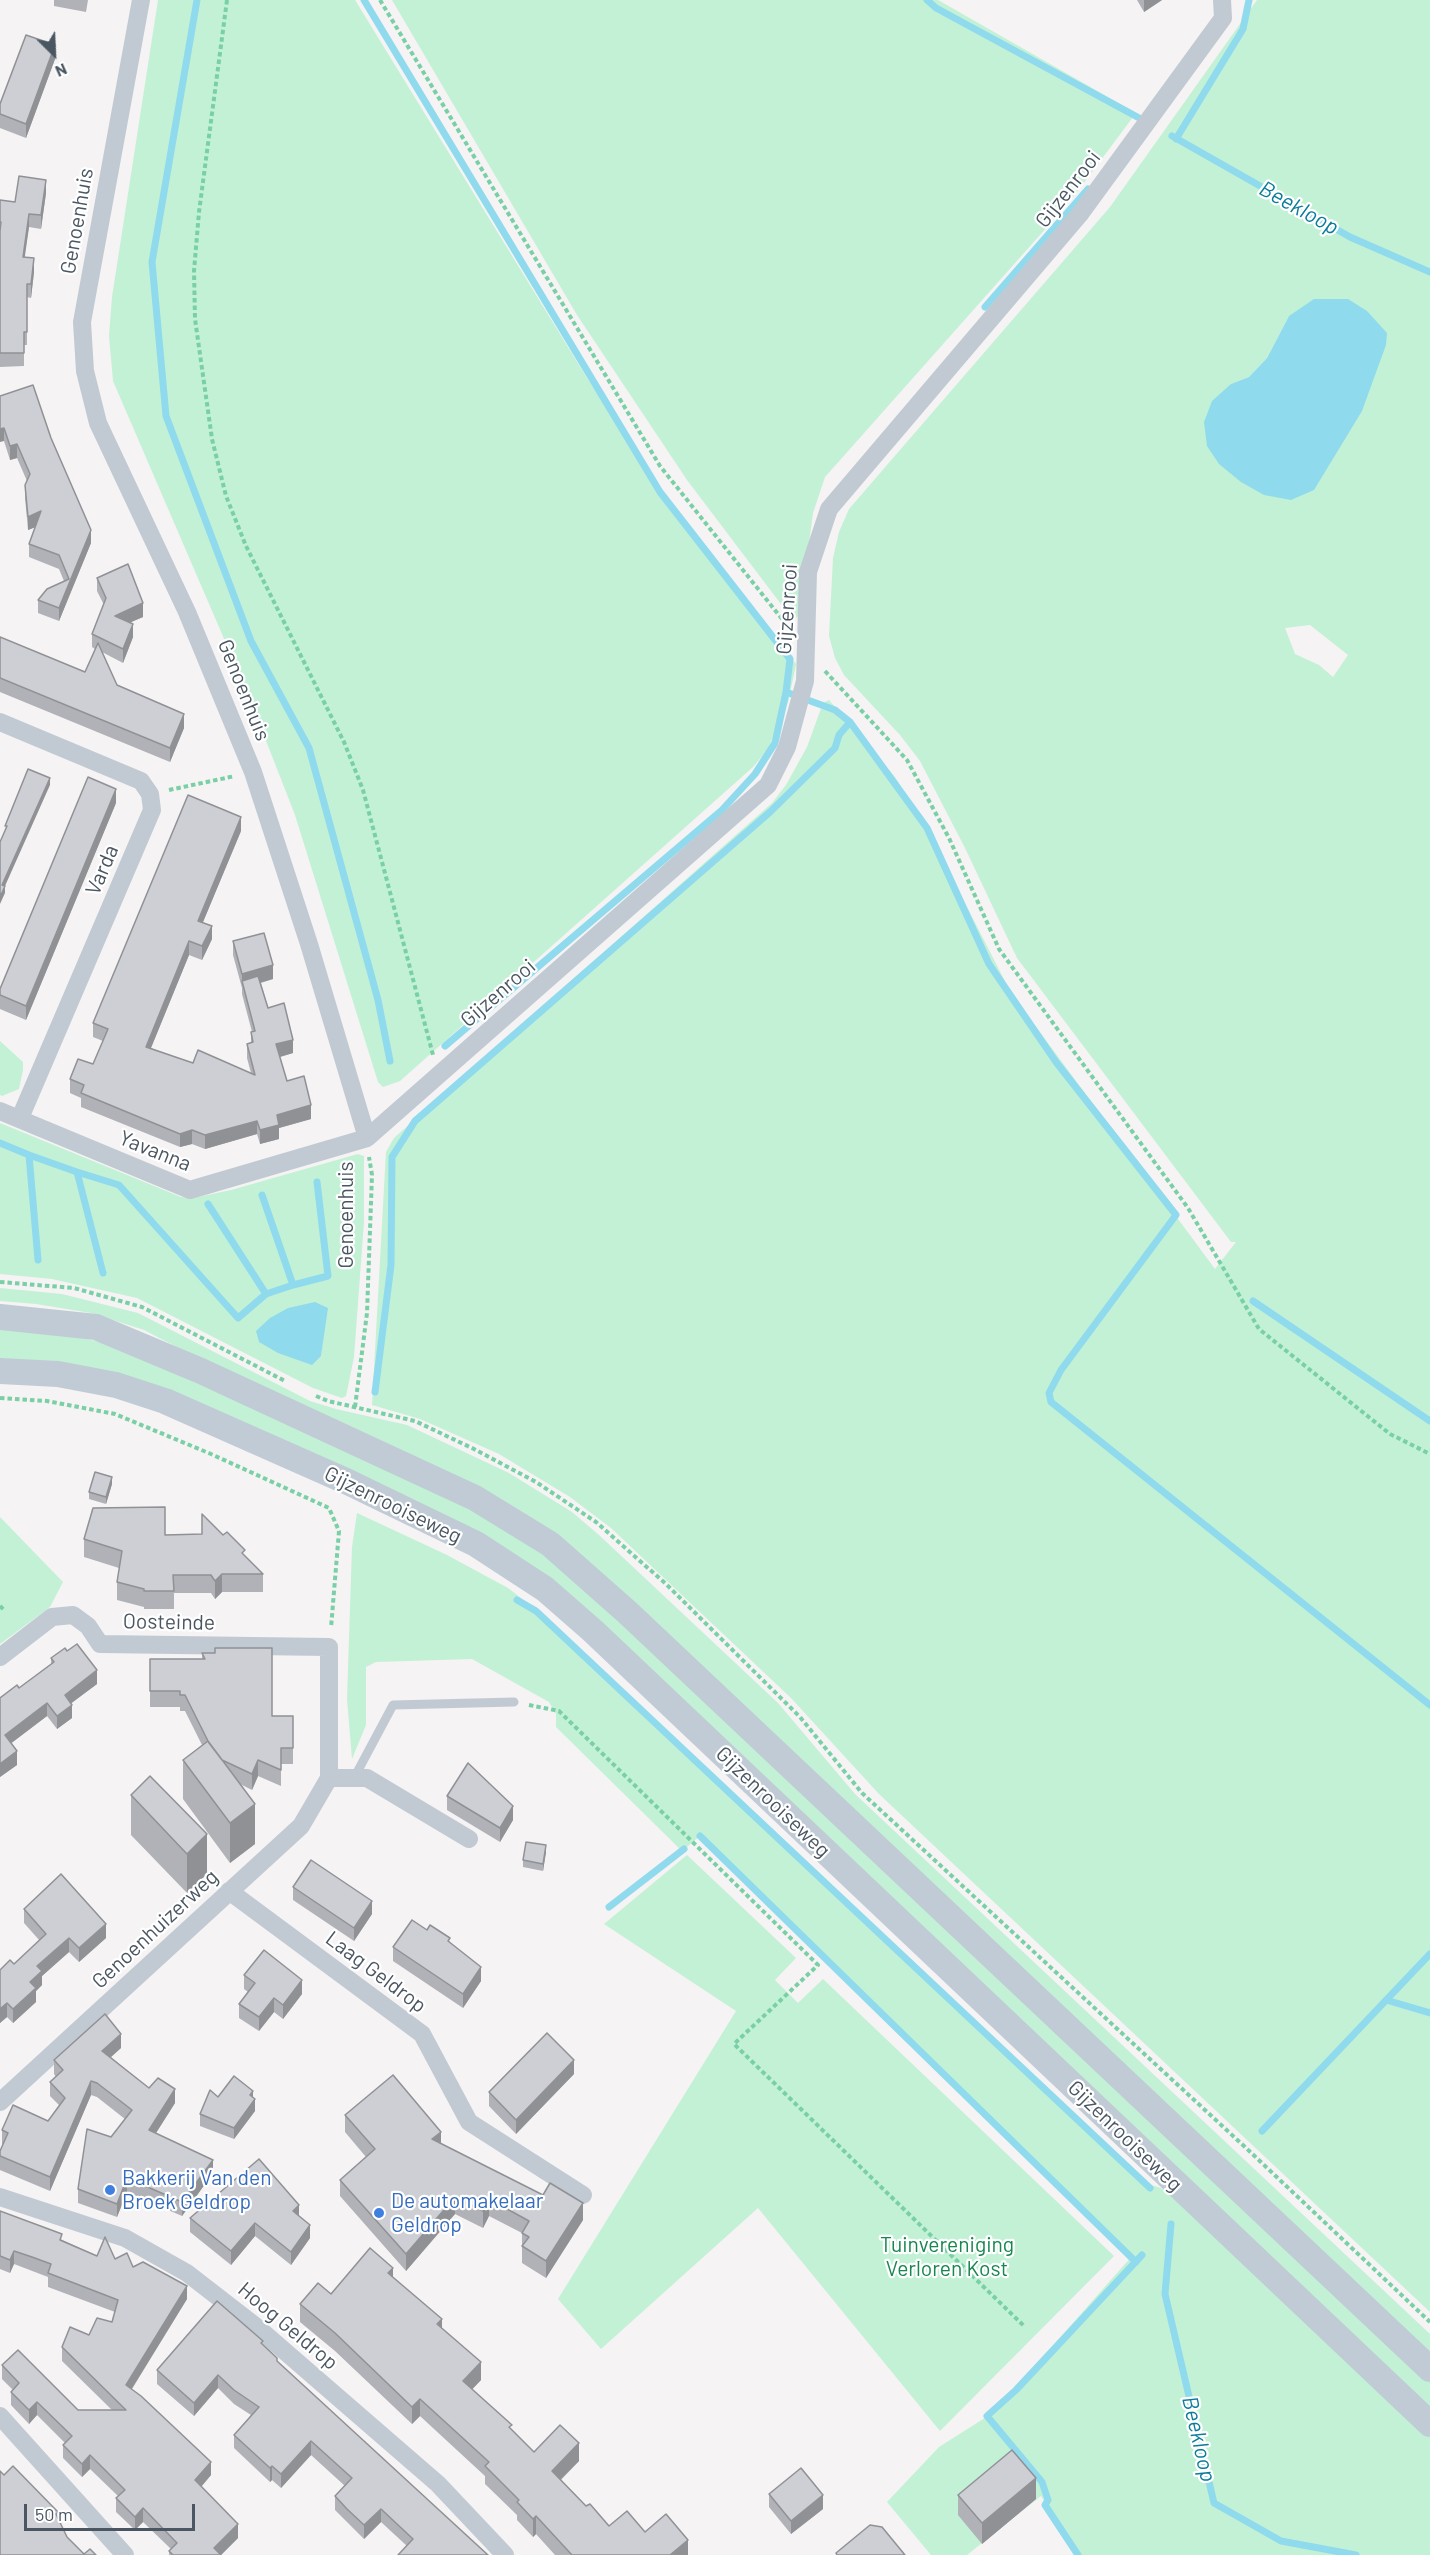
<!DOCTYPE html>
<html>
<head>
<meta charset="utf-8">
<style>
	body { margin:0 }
	#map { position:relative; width:1430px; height:2555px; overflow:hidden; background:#f5f3f3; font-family:Barlow,sans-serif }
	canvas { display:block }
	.north { position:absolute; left:24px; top:24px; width:60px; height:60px; -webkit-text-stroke:4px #fff; paint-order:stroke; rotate:156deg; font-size:16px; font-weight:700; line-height:24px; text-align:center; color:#4a5661 }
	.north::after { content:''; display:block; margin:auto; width:21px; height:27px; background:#4a5661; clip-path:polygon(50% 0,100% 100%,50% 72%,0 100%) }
	.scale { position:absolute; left:24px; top:2504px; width:171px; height:27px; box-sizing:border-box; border:3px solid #4a5661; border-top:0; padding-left:8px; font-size:18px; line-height:21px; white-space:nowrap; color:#4a5661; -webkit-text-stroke:4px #fff; paint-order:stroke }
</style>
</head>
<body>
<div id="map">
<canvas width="1430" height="2555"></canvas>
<div class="north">N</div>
<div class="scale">50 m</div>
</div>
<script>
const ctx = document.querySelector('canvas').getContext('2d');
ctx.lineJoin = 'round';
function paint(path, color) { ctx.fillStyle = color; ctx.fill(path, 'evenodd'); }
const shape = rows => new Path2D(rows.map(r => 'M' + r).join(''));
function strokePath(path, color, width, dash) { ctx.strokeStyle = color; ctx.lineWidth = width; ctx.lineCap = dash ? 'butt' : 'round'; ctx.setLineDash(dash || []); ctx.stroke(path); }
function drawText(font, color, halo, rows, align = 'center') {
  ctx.font = font + ' Barlow,sans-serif'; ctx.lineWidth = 4.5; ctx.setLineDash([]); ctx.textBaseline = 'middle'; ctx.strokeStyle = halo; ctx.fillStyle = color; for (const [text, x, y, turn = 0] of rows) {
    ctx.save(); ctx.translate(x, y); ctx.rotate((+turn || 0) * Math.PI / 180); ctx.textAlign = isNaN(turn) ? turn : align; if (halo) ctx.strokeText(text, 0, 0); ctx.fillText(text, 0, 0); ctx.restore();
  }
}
paint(shape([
	[158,0,355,0,587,378,662,492,796,664,788,703,768,749,753,767,400,1081,383,1087,378,1082,295,815,247,692,113,381,109,336,112,297],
	[392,0,938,0,1136,113,1071,200,825,477,813,513,799,616,793,620,687,480,577,315],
	[1257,0,1430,0,1430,2312,879,1794,791,1698,611,1528,570,1497,499,1454,420,1419,372,1405,386,1152,394,1138,772,803,786,785,807,747,823,703,829,700,895,777,922,819,1011,993,1215,1269,1236,1242,1231,1242,1222,1230,1017,958,965,848,920,761,900,735,844,675,835,658,829,636,833,558,839,532,849,509,1110,207],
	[1289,316,1241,482,1231,384,1249,377,1267,358],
	[1310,625,1348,655,1333,677,1319,665,1295,654,1285,628],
	[0,1041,23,1062,23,1070,19,1089,2,1096,0,1095],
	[0,1123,181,1197,193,1198,231,1190,358,1154,364,1156,364,1222,354,1357,346,1396,342,1398,313,1388,137,1298,52,1279,0,1274],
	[323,1337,321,1356,278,1353],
	[0,1288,62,1294,138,1313,310,1401,336,1409,407,1425,509,1473,572,1512,599,1535,778,1703,855,1794,1430,2334,1430,2358,577,1555,144,1330,91,1313,36,1304,0,1301],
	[0,1328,56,1332,109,1344,473,1506,536,1542,1430,2379,1430,2414,557,1591,203,1407,0,1364],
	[357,1513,447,1555,508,1588,539,1612,1024,2067,1141,2182,1161,2188,1182,2202,1430,2435,1430,2555,1080,2555,1041,2496,967,2555,931,2555,887,2502,939,2447,988,2416,1003,2402,1133,2255,699,1837,682,1851,556,1727,556,1714,549,1702,472,1659,376,1662,366,1667,366,1725,352,1759,347,1699,352,1547],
	[0,1517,63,1582,50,1607,0,1644],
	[687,1855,796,1958,775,1980,798,2003,823,1979,1114,2256,940,2431,758,2208,601,2349,558,2299,736,2011,604,1924]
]), '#c3f1d5');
paint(shape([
	[1314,299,1348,299,1367,311,1387,333,1386,345,1362,411,1314,490,1291,500,1264,495,1241,482,1219,464,1207,446,1204,422,1212,401,1231,384,1249,377,1267,358,1289,316],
	[315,1302,328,1308,321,1356,312,1365,278,1353,259,1342,256,1331,270,1318,288,1308]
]), '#90daee');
strokePath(shape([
	[197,0,152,262,166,416,251,641,309,748,378,1000,390,1061],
	[364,0,660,492,790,659,786,692],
	[927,0,936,8,1141,119],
	[1172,136,1350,237,1430,272],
	[1176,139,1243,29,1249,0],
	[985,307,1088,189],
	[445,1046,721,811,755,774,775,743,786,692,835,710,850,722,927,828,989,964,1056,1062,1176,1215,1061,1370,1049,1393,1051,1402,1430,1705],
	[0,1143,29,1155,38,1260],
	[29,1155,77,1172,103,1273],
	[77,1172,119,1185,238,1318,266,1294,208,1204],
	[262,1195,293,1285,266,1294],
	[293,1285,328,1276,317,1182],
	[1253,1301,1430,1421],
	[375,1392,391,1265,392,1157,415,1121,770,812,835,748,839,735,850,722],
	[517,1600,536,1611,1150,2188],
	[700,1836,1136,2262],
	[609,1907,684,1849],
	[1386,2000,1430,2013],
	[1262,2131,1430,1954],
	[1171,2224,1165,2294,1214,2503,1281,2541,1356,2555],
	[1078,2555,1045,2505,1048,2500,1042,2482,987,2416,1016,2390,1142,2255]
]), '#90daee', 7);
strokePath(shape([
	[227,0,199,212,194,271,195,319,212,439,226,496,246,546,344,742,363,790,433,1055],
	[380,0,660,466,786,624],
	[825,671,907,760,949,838,999,949,1188,1208,1259,1329,1390,1434,1430,1454],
	[169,790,235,776],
	[0,1282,74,1288,142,1307,285,1381],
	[316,1396,328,1401,415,1421,474,1449,536,1482,596,1522,666,1584,800,1717,862,1793,1245,2147,1430,2322],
	[0,1398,47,1401,115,1414,211,1454,329,1508,339,1531,331,1628],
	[355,1407,367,1313,372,1175,369,1157],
	[0,1606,5,1611],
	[529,1705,559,1711,818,1965,734,2044,1024,2326]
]), '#7ad0a6', 4, [4.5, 3]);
strokePath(shape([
	[354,1778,393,1705,514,1702]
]), '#c1cad2', 9);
strokePath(shape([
	[141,0,82,322,85,371,98,423,187,612,253,772,309,944,367,1138],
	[0,722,141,781,150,794,152,810,20,1118],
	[0,1111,190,1190,367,1138,768,785,787,747,805,681,808,572,829,509,1080,214,1223,18,1222,0],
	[0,1657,52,1617,73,1615,88,1626,100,1644,329,1647,329,1778,301,1826,0,2102],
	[329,1778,367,1778,469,1839],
	[229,1891,422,2034,469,2122,583,2195],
	[0,2197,125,2238,187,2273,258,2328,438,2484,505,2555],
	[0,2416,125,2555]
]), '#c1cad2', 18);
strokePath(shape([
	[0,1317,96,1327,201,1371,475,1498,550,1544,627,1612,1430,2369],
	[0,1371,58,1374,116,1385,165,1401,348,1482,476,1544,545,1589,593,1631,1430,2424]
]), '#c1cbd6', 26);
paint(shape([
	[54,0,88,0,86,12,54,6],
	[1137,0,1162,0,1144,12],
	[55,59,26,138,0,128,0,114],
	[46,193,41,229,29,227,24,257,34,272,31,298,27,297,27,345,24,345,24,366,0,367,0,200,15,202],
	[0,396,51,438,91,543,59,621,38,613,38,600,64,581,59,569,29,557,29,544,35,527,28,530,25,498,25,485,27,481,17,458,10,460,4,441],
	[97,578,143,617,131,622,133,637,123,663,102,652,117,685,184,728,170,762,0,692,0,637,85,672,95,649,92,647,92,634,104,605,97,591],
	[116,803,26,1020,0,1009,0,989],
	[241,831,203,922,212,939,202,960,189,955,151,1048,193,1063,251,1073,247,1058,247,1044,251,1043,251,1032,252,1032,242,994,242,988,233,955,233,941,273,979,261,983,268,1008,293,1053,280,1057,287,1081,311,1119,279,1128,279,1139,260,1144,257,1134,205,1149,192,1144,180,1147,81,1107,81,1098,70,1093,70,1079,93,1064,103,1041,93,1037,93,1023],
	[112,1484,106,1504,89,1499,89,1492],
	[165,1535,245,1557,263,1574,263,1592,222,1592,215,1599,211,1593,174,1593,174,1609,144,1609,144,1607,117,1600,117,1582,119,1568,84,1557,84,1539],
	[202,1653,272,1716,293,1716,293,1764,281,1764,281,1786,258,1776,252,1790,240,1784,255,1844,230,1863,183,1799,183,1760,202,1745,185,1711,180,1711,180,1707,150,1707,150,1659,202,1659],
	[51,1658,97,1684,71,1703,72,1718,57,1729,47,1716,11,1743,17,1765,0,1777,0,1698,19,1688,51,1664],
	[131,1795,207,1874,187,1893,131,1835],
	[447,1796,513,1820,500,1842,447,1810],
	[546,1852,543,1871,523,1867,523,1860],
	[293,1887,372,1914,354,1941,293,1900],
	[24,1909,106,1938,79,1962,69,1952,42,1976,42,1985,36,1991,36,2002,13,2023,7,2017,0,2023,0,1970,14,1964,40,1941,24,1923],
	[427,1930,450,1942,481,1981,463,2008,393,1961,393,1947],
	[244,1975,302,1994,283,2019,274,2012,259,2031,239,2018,239,2004,248,1992,244,1989],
	[121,2048,111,2057,149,2088,175,2103,156,2133,213,2173,182,2216,127,2192,117,2217,78,2203,78,2189,111,2137,125,2119,97,2097,91,2095,50,2191,0,2170,0,2151,3,2145,2,2144,2,2130,48,2121,59,2105,50,2096,50,2082,56,2077,54,2074,54,2060],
	[574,2074,516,2134,489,2106,489,2092],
	[218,2097,253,2098,255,2111,234,2139,200,2126,200,2114],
	[345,2115,441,2144,583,2220,546,2278,522,2263,522,2233,489,2216,483,2228,455,2214,406,2271,340,2196,340,2180,366,2157,345,2132],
	[0,2211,97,2256,115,2259,133,2267,187,2299,132,2389,211,2475,201,2487,238,2538,221,2555,169,2555,169,2551,171,2549,143,2522,135,2530,116,2512,116,2498,118,2496,90,2469,82,2477,63,2458,63,2445,65,2443,37,2415,29,2424,11,2405,11,2392,13,2390,2,2379,2,2365,78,2410,112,2410,62,2361,62,2347,89,2335,112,2322,115,2312,48,2287,48,2277,14,2264,10,2273,0,2269],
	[299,2216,310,2238,291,2265,255,2236,231,2265,190,2232,190,2218],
	[393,2277,442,2328,481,2380,472,2389,512,2430,534,2452,579,2461,561,2480,586,2506,609,2526,645,2532,688,2555,555,2555,536,2534,533,2537,517,2520,517,2515,485,2484,485,2476,420,2416,412,2424,335,2351,300,2322,300,2304],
	[263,2345,277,2361,488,2555,407,2546,381,2522,364,2539,335,2510,335,2496,345,2486,311,2455,281,2488,272,2480,270,2482,234,2448,234,2435,251,2415,234,2404,218,2388,194,2416,157,2384,157,2370],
	[769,2494,823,2509,791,2534,769,2507],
	[958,2495,1036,2499,982,2544,958,2515]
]), '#b0b2b7');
paint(shape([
	[1144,0,1162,0,1144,12],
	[55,45,55,59,26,138,26,124],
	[46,180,46,193,41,229,41,215],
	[29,214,29,227,23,270,23,257],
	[34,258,34,272,31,298,31,284],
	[4,428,4,441,0,442,0,429],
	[17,444,17,458,10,460,10,446],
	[41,511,41,525,28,530,28,517],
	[91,530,91,543,59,621,59,608],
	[143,603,143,617,115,629,115,616],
	[133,624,133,637,123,663,123,649],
	[184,714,184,728,170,762,170,748],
	[50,778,50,785,5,886,5,893,0,904,0,897,2,885],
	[116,789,116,803,26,1020,26,1006],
	[241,817,241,831,198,934,198,921],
	[212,926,212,939,202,960,202,946],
	[189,941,189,955,146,1060,146,1047],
	[273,965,273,979,244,987,242,981,242,988,242,974],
	[293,1040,293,1053,276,1058,276,1044],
	[311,1105,311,1119,279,1128,279,1139,260,1144,260,1130,277,1115],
	[257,1121,257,1134,205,1149,205,1135],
	[192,1130,192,1144,180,1147,180,1134],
	[112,1477,112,1484,106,1504,106,1497],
	[222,1574,222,1592,215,1599,215,1581],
	[97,1670,97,1684,65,1708,65,1695],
	[47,1703,47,1716,5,1748,5,1735],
	[72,1705,72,1718,57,1729,57,1716],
	[17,1751,17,1765,0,1777,0,1764],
	[258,1760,258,1776,252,1790,252,1774],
	[255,1804,255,1844,230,1863,230,1823],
	[513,1806,513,1820,500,1842,500,1828],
	[207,1834,207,1874,187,1893,187,1854],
	[546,1845,546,1852,543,1871,543,1864],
	[372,1901,372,1914,354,1941,354,1928],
	[106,1924,106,1938,79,1962,79,1948],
	[69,1938,69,1952,42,1976,42,1985,36,1991,36,2002,13,2023,13,2009,30,1982,37,1966],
	[481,1967,481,1981,463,2008,463,1994],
	[302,1980,302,1994,283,2019,283,2005],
	[274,1998,274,2012,259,2031,259,2017],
	[7,2003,7,2017,0,2023,0,2009],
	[121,2034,121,2048,102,2065,102,2051],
	[574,2060,574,2074,516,2134,516,2120],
	[91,2081,91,2095,50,2191,50,2177],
	[175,2089,175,2103,149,2144,149,2130],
	[253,2091,253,2101,255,2099,255,2111,234,2139,234,2128,250,2095],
	[441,2132,441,2148,432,2139],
	[213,2160,213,2173,182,2216,182,2202],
	[127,2178,127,2192,117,2217,117,2204],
	[455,2197,455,2214,406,2271,406,2254],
	[489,2199,489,2216,483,2228,483,2211],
	[583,2203,583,2220,546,2278,546,2261],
	[299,2205,299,2218,293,2211],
	[255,2223,255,2236,231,2265,231,2251],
	[310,2225,310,2238,291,2265,291,2252],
	[14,2251,14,2264,10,2273,10,2260],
	[393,2268,393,2285,388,2273],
	[187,2286,187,2299,126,2398,126,2385],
	[442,2319,442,2336,437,2324],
	[481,2362,481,2380,463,2399,463,2381],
	[218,2375,218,2388,194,2416,194,2403],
	[420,2399,420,2416,412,2424,412,2407],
	[37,2402,37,2415,29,2424,29,2410],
	[311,2441,311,2455,281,2488,281,2474],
	[579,2443,579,2461,552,2488,552,2471],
	[90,2455,90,2469,82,2477,82,2464],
	[211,2462,211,2475,195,2494,195,2480],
	[272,2466,272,2480,270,2482,270,2468],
	[1036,2478,1036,2499,982,2544,982,2523],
	[823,2495,823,2509,791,2534,791,2521],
	[143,2508,143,2522,135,2530,135,2517],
	[381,2509,381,2522,364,2539,364,2525],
	[536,2516,536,2534,533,2537,533,2519],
	[238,2524,238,2538,221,2555,214,2548],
	[688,2540,688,2555,670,2555]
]), '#909195');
const building = shape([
	[26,35,55,45,26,124,0,114,0,104,26,35],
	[19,176,46,180,41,215,29,214,23,257,34,258,31,284,27,284,27,332,24,332,24,353,0,353,0,231,1,222,0,222,0,200,15,202,19,176],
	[33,385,51,438,91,530,59,608,38,600,47,589,69,579,59,555,29,544,41,511,28,517,25,485,30,474,17,444,10,446,4,428,0,429,0,396,33,385],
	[128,564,143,603,115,616,133,624,123,649,92,634,106,598,97,578,128,564],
	[0,637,85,672,98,643,117,685,184,714,170,748,0,678,0,637],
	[28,769,50,778,2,885,5,886,0,897,0,842,7,826,5,826,28,769],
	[88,777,116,789,26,1006,0,995,0,989,88,777],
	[188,795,241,817,198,921,212,926,202,946,189,941,146,1047,193,1063,198,1050,255,1075,247,1044,253,1042,251,1032,255,1031,242,981,258,976,268,1008,284,1003,293,1040,276,1044,287,1081,304,1076,311,1105,277,1115,279,1125,260,1130,257,1121,205,1135,192,1130,180,1134,81,1093,84,1085,70,1079,78,1059,93,1064,108,1029,93,1023,188,795],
	[264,933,273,965,242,974,233,941,264,933],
	[95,1472,112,1477,106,1497,89,1492,95,1472],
	[165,1507,165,1535,202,1534,202,1514,223,1535,227,1532,245,1550,242,1553,263,1574,222,1574,215,1581,211,1575,173,1575,174,1591,144,1591,144,1589,117,1582,122,1551,84,1539,93,1508,165,1507],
	[77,1644,97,1670,65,1695,72,1705,57,1716,47,1703,5,1735,17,1751,0,1764,0,1698,17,1685,19,1688,54,1662,51,1658,65,1648,67,1651,77,1644],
	[215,1648,272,1648,272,1716,293,1716,293,1748,281,1748,281,1770,258,1760,252,1774,222,1760,209,1743,185,1695,180,1695,180,1691,150,1691,150,1659,205,1659,202,1653,215,1653,215,1648],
	[208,1741,255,1804,230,1823,183,1760,208,1741],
	[468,1763,513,1806,500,1828,447,1796,468,1763],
	[150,1776,207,1834,187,1854,131,1795,150,1776],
	[526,1842,546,1845,543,1864,523,1860,526,1842],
	[311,1860,372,1901,354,1928,293,1887,311,1860],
	[61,1874,106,1924,79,1948,69,1938,37,1966,42,1971,30,1982,36,1988,13,2009,7,2003,0,2009,0,1970,10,1960,14,1964,46,1934,24,1909,61,1874],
	[412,1920,427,1930,430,1925,450,1938,448,1941,481,1967,463,1994,393,1947,412,1920],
	[264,1950,302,1980,283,2005,274,1998,259,2017,239,2004,255,1983,244,1975,264,1950],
	[105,2014,121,2034,102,2051,149,2088,158,2078,175,2089,149,2130,213,2160,182,2202,127,2178,117,2204,78,2189,87,2129,111,2137,132,2110,97,2083,91,2081,50,2177,0,2156,0,2151,8,2133,2,2130,13,2105,48,2121,65,2098,50,2082,63,2070,54,2060,105,2014],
	[547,2033,574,2060,516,2120,489,2092,547,2033],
	[393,2075,441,2132,432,2139,543,2195,550,2183,583,2203,546,2261,522,2246,529,2237,522,2233,529,2221,489,2199,483,2211,455,2197,406,2254,340,2180,375,2149,345,2115,393,2075],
	[234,2076,253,2091,250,2095,255,2099,234,2128,200,2114,210,2090,218,2097,234,2076],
	[259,2159,299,2205,293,2211,310,2225,291,2252,255,2223,231,2251,190,2218,259,2159],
	[0,2211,62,2234,60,2240,97,2256,105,2237,115,2259,127,2253,133,2267,143,2262,187,2286,126,2385,141,2396,211,2462,195,2480,238,2524,214,2548,221,2555,173,2555,169,2551,177,2543,143,2508,135,2517,116,2498,125,2490,90,2455,82,2464,63,2445,72,2436,37,2402,29,2410,11,2392,19,2383,2,2365,18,2350,78,2410,126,2410,62,2347,70,2327,89,2335,97,2318,112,2322,118,2300,48,2273,51,2264,32,2257,14,2251,10,2260,0,2256,0,2211],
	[370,2248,393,2268,388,2273,442,2319,437,2324,481,2362,463,2381,512,2425,509,2427,534,2452,560,2425,579,2443,552,2471,586,2506,590,2504,609,2526,627,2511,645,2532,666,2514,688,2540,670,2555,572,2555,536,2516,533,2519,517,2502,519,2500,485,2466,489,2462,420,2399,412,2407,335,2333,300,2304,318,2283,331,2294,370,2248],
	[217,2301,263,2341,261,2343,277,2358,277,2361,488,2555,398,2555,413,2539,381,2509,364,2525,347,2509,335,2496,352,2478,311,2441,281,2474,272,2466,270,2468,234,2435,259,2407,234,2390,218,2375,194,2403,157,2370,217,2301],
	[1012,2450,1036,2478,982,2523,958,2495,1012,2450],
	[13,2466,58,2512,56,2514,67,2537,84,2554,90,2549,96,2555,0,2555,0,2471,4,2475,13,2466],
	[801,2468,823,2495,791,2521,769,2494,801,2468],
	[870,2525,882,2527,905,2555,837,2555,836,2553,870,2525]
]);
paint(building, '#cdcfd5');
strokePath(building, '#909195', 1.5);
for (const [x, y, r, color] of [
	[110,2190,6,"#3f7fe0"],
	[379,2213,6,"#3f7fe0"]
]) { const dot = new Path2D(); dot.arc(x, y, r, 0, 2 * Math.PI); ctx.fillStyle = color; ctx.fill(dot); strokePath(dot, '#fff', 2); }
drawText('21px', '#4a5661', '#fff', [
	["Gijzenrooi",1068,189,-52],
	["Genoenhuis",77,221,-80],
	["Gijzenrooi",787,609,-86],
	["Genoenhuis",244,690,68],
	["Varda",102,870,-67],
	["Gijzenrooi",498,993,-41],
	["Yavanna",155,1151,22],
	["Genoenhuis",346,1215,-90],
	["Gijzenrooiseweg",393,1505,26],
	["Oosteinde",169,1622,1],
	["Gijzenrooiseweg",773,1802,44],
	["Genoenhuizerweg",155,1929,-43],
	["Laag Geldrop",376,1972,37],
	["Gijzenrooiseweg",1125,2136,44],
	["Hoog Geldrop",288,2326,40]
]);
drawText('21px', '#366cbe', '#fff', [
	["Bakkerij Van den",122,2178],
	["Broek Geldrop",122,2202],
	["De automakelaar",391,2201],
	["Geldrop",391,2225]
], 'left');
drawText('21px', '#17864f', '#fff', [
	["Tuinvereniging",947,2245],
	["Verloren Kost",947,2269]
]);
drawText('italic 22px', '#0c7c9b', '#fff', [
	["Beekloop",1299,208,29],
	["Beekloop",1199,2439,77]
]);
</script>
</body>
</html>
